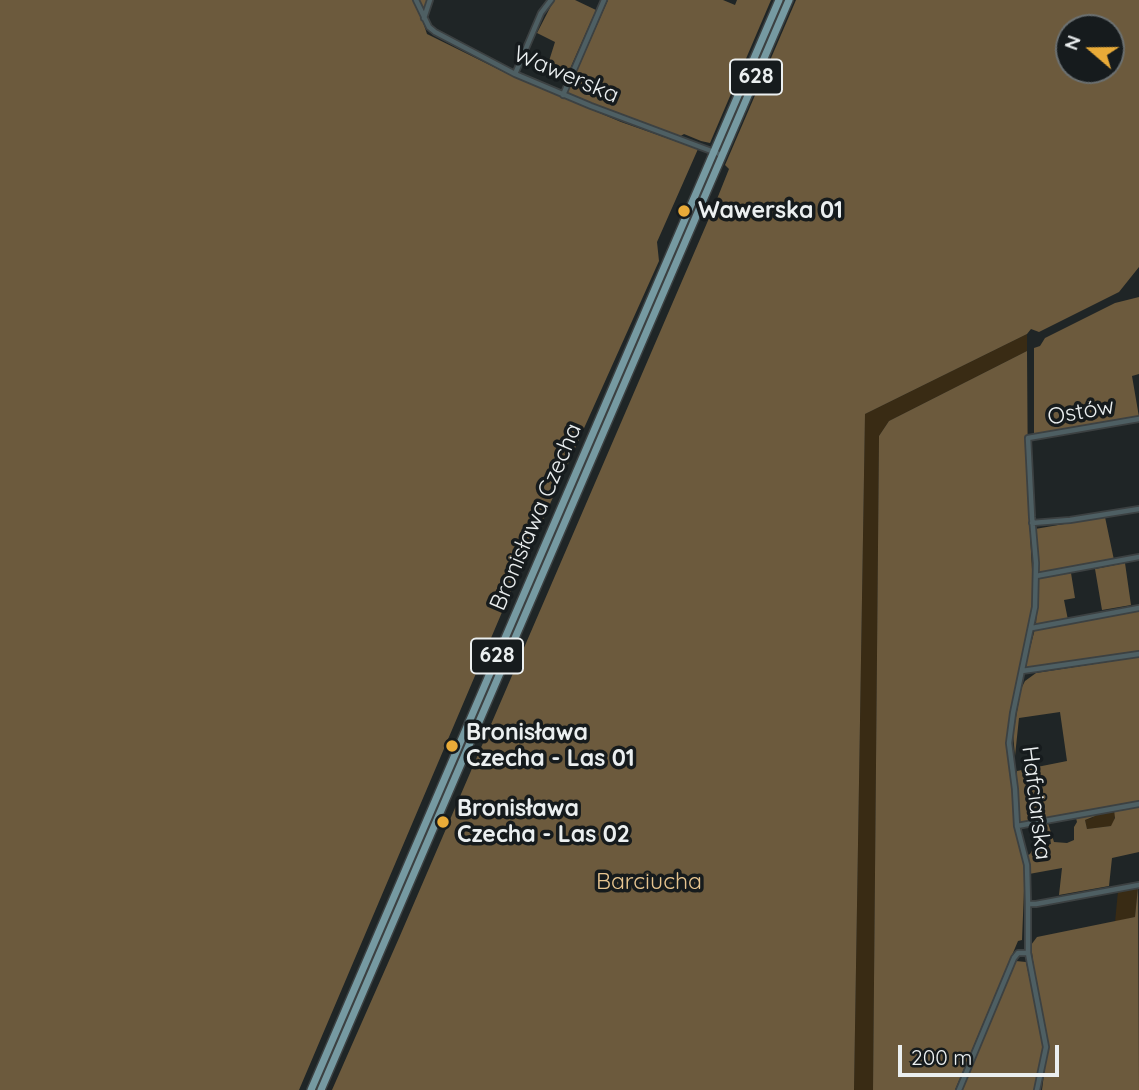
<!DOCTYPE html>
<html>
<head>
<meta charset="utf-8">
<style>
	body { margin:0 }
	#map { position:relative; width:1139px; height:1090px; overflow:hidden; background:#1f2526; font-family:Quicksand,sans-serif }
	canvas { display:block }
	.north { position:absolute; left:1055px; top:14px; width:70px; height:70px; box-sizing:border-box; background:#161b1d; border:2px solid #6b7071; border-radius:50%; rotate:290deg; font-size:19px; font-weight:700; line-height:28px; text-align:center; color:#ebeff0 }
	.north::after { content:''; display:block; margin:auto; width:24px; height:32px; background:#e9ab38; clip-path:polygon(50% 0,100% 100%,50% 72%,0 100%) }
	.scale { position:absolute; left:898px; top:1045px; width:161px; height:32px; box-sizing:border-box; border:4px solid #ebeff0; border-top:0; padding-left:9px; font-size:21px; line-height:24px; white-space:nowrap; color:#ebeff0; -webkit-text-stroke:5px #161b1d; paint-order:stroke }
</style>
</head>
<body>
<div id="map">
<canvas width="1139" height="1090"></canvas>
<div class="north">N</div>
<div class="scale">200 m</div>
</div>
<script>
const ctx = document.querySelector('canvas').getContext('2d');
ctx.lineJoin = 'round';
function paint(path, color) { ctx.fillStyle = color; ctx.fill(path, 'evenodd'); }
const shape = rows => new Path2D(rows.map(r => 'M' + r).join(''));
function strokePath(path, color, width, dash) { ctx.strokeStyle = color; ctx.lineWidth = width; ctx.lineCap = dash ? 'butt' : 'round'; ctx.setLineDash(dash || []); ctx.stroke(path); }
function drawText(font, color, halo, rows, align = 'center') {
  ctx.font = font + ' Quicksand,sans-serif'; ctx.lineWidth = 7; ctx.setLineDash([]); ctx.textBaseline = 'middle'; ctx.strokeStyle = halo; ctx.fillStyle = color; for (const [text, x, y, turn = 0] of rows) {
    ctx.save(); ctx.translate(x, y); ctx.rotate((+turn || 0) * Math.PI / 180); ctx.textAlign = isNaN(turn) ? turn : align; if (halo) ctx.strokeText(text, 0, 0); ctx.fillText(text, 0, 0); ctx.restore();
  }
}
paint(shape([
	[695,204,698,205,318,1090,314,1090],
	[1027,334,1027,351,889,421,879,436,873,1090,854,1090,865,414],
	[1114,810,1115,815,1114,823,1112,826,1087,829,1085,820,1092,818,1097,813],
	[1138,887,1135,917,1115,922,1118,891]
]), '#392b14');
paint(shape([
	[0,0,428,0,425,6,423,22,427,34,512,76,621,122,698,149,657,242,659,261,511,591,299,1090,0,1090],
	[554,0,575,0,596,10,569,71,549,61,555,42,537,33],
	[608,0,723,0,735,5,737,0,771,0,710,143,701,141,684,134,679,137,612,112,567,93],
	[796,0,1139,0,1139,267,1119,292,1039,332,1031,329,1027,334,865,414,854,1090,332,1090,399,938,713,209,729,169,725,165],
	[1111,28,1111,70,1069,70,1069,28],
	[1139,297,1139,374,1132,376,1139,417,1038,434,1034,433,1034,348,1040,346,1045,338,1115,303],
	[1027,351,1028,495,1034,607,1030,627,1010,711,1007,738,1008,760,1013,789,1015,827,1025,866,1022,940,1018,941,955,1090,873,1090,879,436,889,421],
	[1105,517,1114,560,1038,574,1035,529],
	[1125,563,1131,605,1102,610,1095,569],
	[1071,573,1075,598,1064,600,1068,620,1036,625,1038,577],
	[1139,610,1139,651,1026,668,1027,659,1035,629],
	[1139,657,1139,801,1017,824,1017,771,1067,761,1060,712,1019,718,1015,756,1013,734,1021,689,1025,681,1036,673],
	[1139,805,1139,852,1112,858,1109,886,1059,895,1062,868,1029,874,1026,856,1030,854,1034,847,1051,844,1049,831,1046,831,1040,828,1034,829,1029,826,1048,823,1054,842,1067,843,1074,840,1074,827,1077,822,1076,818,1081,815,1097,813,1095,816,1085,820,1087,829,1111,826,1115,818,1114,810],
	[1138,887,1139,1090,1042,1090,1048,1043,1036,984,1031,945,1037,937,1135,917],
	[1016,961,1026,962,1044,1046,1035,1090,962,1090]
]), '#6c5a3d');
const street = shape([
	[416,0,429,27,435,32,515,74,591,106,722,155],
	[424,18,430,0],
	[515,74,541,13,551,0],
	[563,95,604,0],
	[1032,523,1070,520,1139,509],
	[1036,576,1139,557],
	[1032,628,1139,608],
	[1022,671,1139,654],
	[1017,826,1139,804],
	[1028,904,1036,904,1139,885],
	[959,1090,1014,958,1018,953,1028,953],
	[1037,1090,1046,1047,1028,953,1028,904,1027,865,1017,826,1015,789,1009,743,1013,713,1035,607,1036,563,1032,517,1028,438,1139,419]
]);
const primary = shape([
	[311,1090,779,0],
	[321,1090,789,0]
]);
strokePath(street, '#3c4142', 8);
strokePath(primary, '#3c4142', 10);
strokePath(street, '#4e5f63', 4.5);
strokePath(primary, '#769aa2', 7);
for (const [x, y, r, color] of [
	[684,211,7,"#e9ab38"],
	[452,746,7,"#e9ab38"],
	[443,822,7,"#e9ab38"]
]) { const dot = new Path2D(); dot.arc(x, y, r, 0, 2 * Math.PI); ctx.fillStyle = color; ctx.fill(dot); strokePath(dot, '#161b1d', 2.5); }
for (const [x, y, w] of [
	[756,77,52],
	[497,656,52]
]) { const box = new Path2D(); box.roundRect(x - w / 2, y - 17.5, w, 35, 5); ctx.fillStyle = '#161b1d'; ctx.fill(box); strokePath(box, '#ebeff0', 2); }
drawText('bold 21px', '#ebeff0', null, [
	["628",756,77],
	["628",497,656]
]);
drawText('23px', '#ebeff0', '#161b1d', [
	["Wawerska",566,75,23],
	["Ostów",1081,412,-10],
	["Bronisława Czecha",536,517,-67],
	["Hafciarska",1036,803,83]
]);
drawText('bold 23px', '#ebeff0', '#161b1d', [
	["Wawerska 01",698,211],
	["Bronisława",466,733],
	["Czecha - Las 01",466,759],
	["Bronisława",457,809],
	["Czecha - Las 02",457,835]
], 'left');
drawText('23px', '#e7c590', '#161b1d', [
	["Barciucha",649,882]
]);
</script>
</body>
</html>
